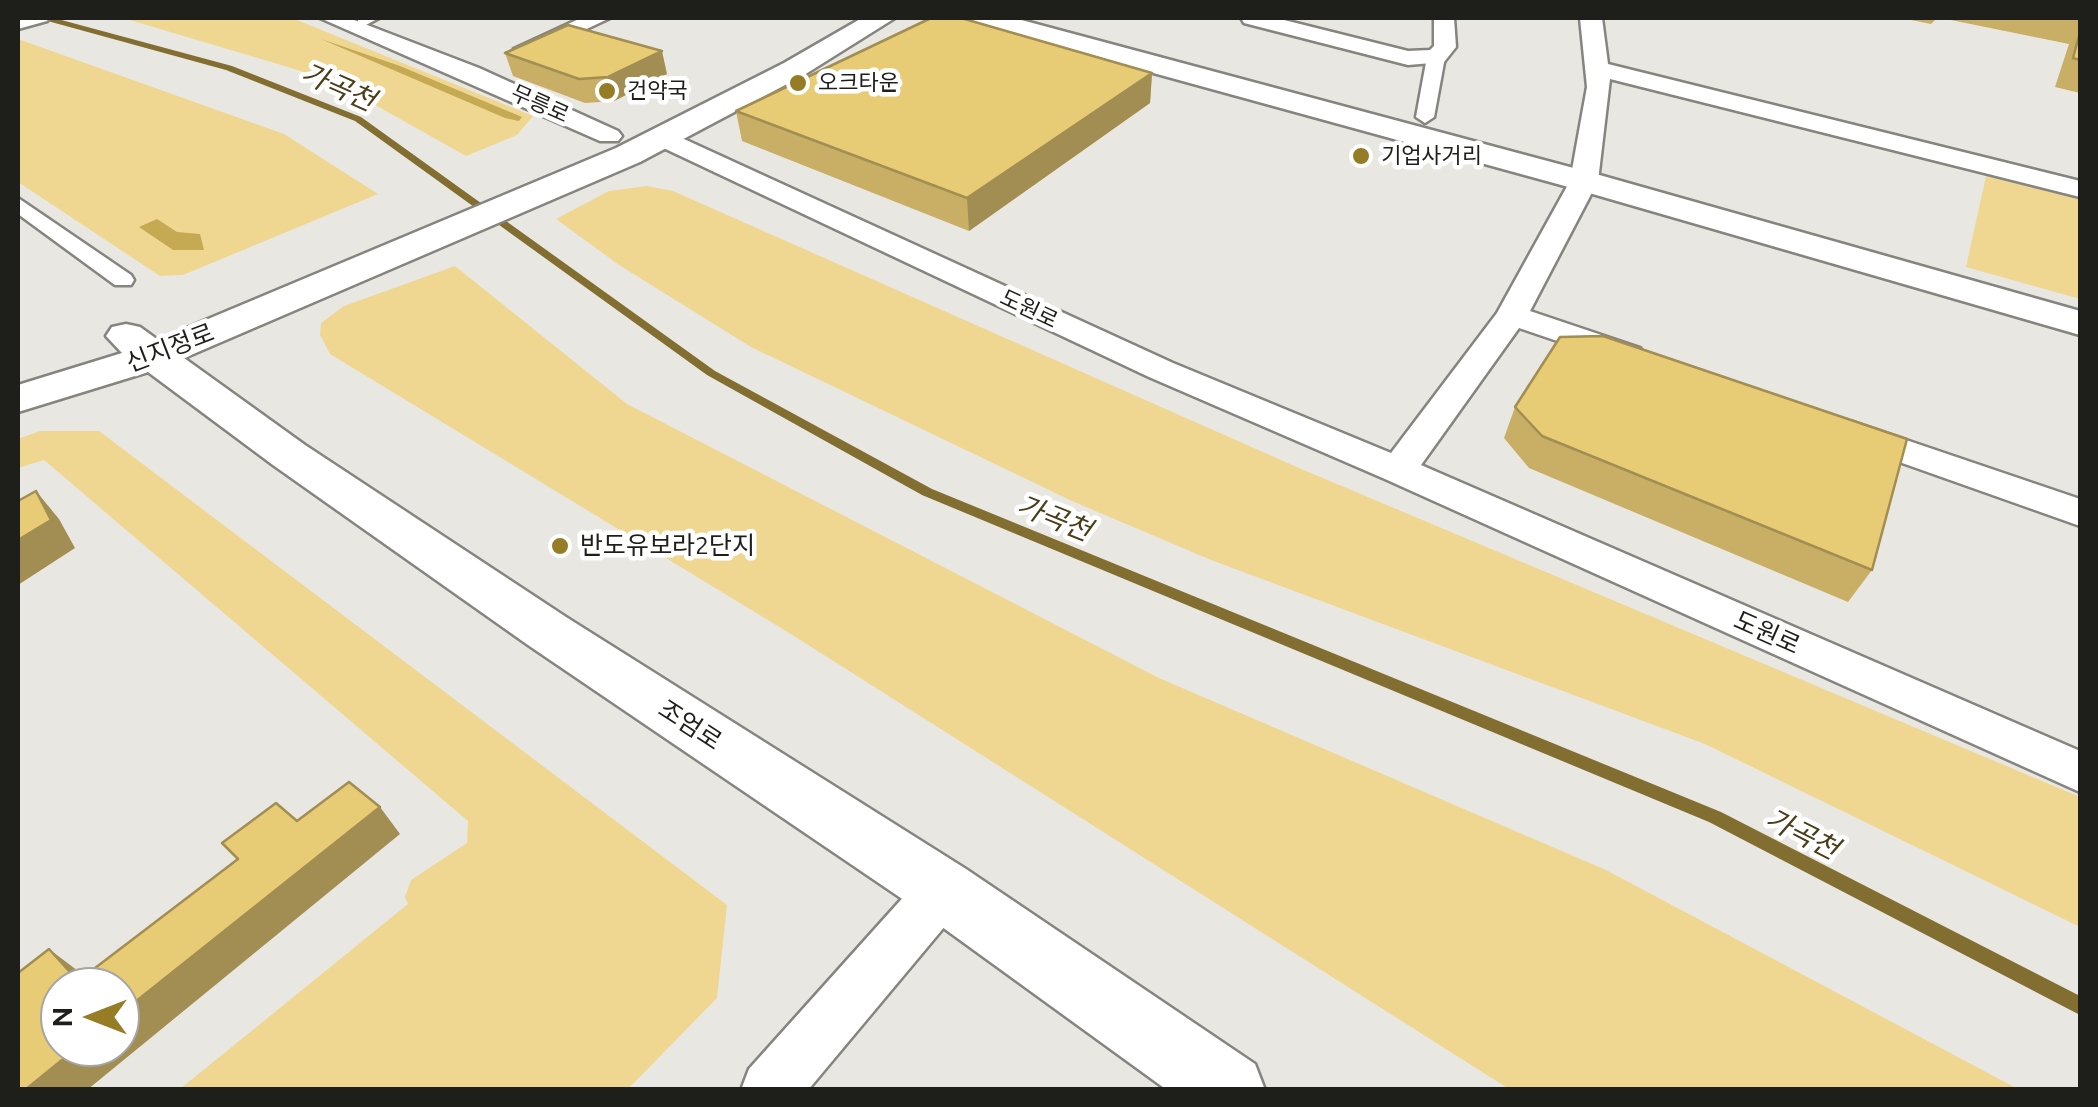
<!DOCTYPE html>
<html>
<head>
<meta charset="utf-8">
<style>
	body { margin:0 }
	#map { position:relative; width:2098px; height:1107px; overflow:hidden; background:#e9e7e1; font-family:Ubuntu,sans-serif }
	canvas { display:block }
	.frame { position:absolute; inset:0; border:20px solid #1e1e1b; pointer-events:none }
	.north { position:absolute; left:40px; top:967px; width:100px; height:100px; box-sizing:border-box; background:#fff; border:2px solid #a5a5a4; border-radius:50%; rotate:270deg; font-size:28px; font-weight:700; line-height:40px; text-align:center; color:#1e1e1b }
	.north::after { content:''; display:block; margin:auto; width:35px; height:45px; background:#967c24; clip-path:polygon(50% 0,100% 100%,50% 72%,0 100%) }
</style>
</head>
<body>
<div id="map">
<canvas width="2098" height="1107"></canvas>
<div class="frame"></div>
<div class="north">N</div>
</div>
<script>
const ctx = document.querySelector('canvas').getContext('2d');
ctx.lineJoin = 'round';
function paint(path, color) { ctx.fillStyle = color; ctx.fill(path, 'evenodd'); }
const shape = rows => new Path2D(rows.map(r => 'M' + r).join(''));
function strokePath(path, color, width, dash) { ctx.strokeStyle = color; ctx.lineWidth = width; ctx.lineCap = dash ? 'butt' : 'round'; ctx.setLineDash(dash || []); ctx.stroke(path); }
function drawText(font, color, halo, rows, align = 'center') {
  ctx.font = font + ' Ubuntu,"Noto Sans KR",sans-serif'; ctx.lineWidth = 9; ctx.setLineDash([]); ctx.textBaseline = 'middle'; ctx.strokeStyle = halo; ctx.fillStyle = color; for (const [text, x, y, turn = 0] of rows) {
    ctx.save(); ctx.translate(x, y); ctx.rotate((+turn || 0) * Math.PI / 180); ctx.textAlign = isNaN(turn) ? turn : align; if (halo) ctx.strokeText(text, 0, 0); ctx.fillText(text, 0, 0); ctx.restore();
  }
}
paint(shape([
	[123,18,292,18,533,116,517,135,466,156,354,93,298,70],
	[18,39,284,134,378,194,183,275,160,276,18,182],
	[1986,176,2080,199,2080,299,1966,267],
	[647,186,673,191,1299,468,2080,797,2080,927,1705,744,1211,560,1072,501,751,347,619,265,556,219,609,191],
	[455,266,627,404,1159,678,1606,870,2018,1089,1509,1089,786,631,330,354,320,335,321,323,344,306],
	[40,431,99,431,727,905,717,998,628,1089,180,1089,408,904,405,897,411,880,467,843,468,821,44,460,18,468,18,439]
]), '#efd792');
paint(shape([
	[321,39,400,66,522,117,519,121,505,118],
	[157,219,177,232,200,234,204,250,173,250,139,227]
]), '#c5a953');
paint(shape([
	[44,18,54,18,232,66,361,117,715,371,932,489,1721,812,2080,996,2080,1015,1709,822,922,495,707,375,355,121,226,70,44,20,44,18]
]), '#826e30');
const pedestrian = shape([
	[49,18,47,21,18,29,18,19,49,18],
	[358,18,379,18,364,26,358,24,358,18],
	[1436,52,1445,57,1434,117,1425,123,1416,117,1427,57,1436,52],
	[18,198,131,275,134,280,131,285,115,285,18,214,18,198]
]);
const minor = shape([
	[320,18,349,18,479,68,618,131,622,136,618,141,600,141,320,18],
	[581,18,610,18,533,54,517,54,514,49,581,18],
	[1241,18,1276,18,1408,51,1430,50,1434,46,1434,18,1454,18,1456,47,1444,62,1408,65,1244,23,1241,18],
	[1580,18,1602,18,1608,64,2080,181,2080,197,1610,79,1598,181,1530,311,1640,348,1645,355,1640,362,1628,365,1519,328,1421,465,2080,751,2080,792,1385,479,1149,377,655,144,651,139,664,131,673,134,1173,363,1391,453,1497,313,1570,181,1587,87,1580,18],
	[1853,422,2080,499,2080,526,1840,441,1835,433,1840,425,1853,422],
	[943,867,961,873,969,890,961,907,808,1090,741,1090,749,1069,925,873,943,867]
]);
const tertiary = shape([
	[862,18,895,18,804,75,640,162,184,358,305,445,566,617,966,869,1255,1064,1265,1090,1167,1090,920,911,528,645,273,465,148,372,18,412,18,385,122,353,106,336,112,327,126,324,140,327,158,340,616,148,784,63,862,18],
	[971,18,1014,18,1596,174,2080,311,2080,335,1572,188,975,24,971,18]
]);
strokePath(pedestrian, '#86847e', 5);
strokePath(minor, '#86847e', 5);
strokePath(tertiary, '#86847e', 5);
paint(pedestrian, '#fff');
paint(minor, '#fff');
paint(tertiary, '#fff');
paint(shape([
	[1901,18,1937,18,1931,24],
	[1941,18,2080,18,2080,93,2055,87,2069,44],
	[505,53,667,74,614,101,585,103,513,76],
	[1152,73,1150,103,969,231,742,141,736,111],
	[1515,407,1872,570,1848,602,1529,468,1504,438]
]), '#c8af65');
paint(shape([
	[662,51,667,74,614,101,608,77],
	[1152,73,1150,103,969,231,967,198],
	[36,491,59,519,75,548,18,585,18,540],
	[380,807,400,834,87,1090,25,1090,78,1047,120,1047,120,1014],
	[49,949,82,974,93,987,78,981]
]), '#a28e52');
const building = shape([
	[931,18,961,18,1152,73,967,198,736,111,931,18],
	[568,25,662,51,608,77,579,79,505,53,568,25],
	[2080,32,2080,60,2073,58,2080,32],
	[1603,336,1907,439,1872,570,1542,436,1515,407,1560,337,1603,336],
	[36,491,51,520,18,540,18,501,36,491],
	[349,782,380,807,120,1014,120,987,60,987,60,1047,78,1047,25,1090,18,1090,18,973,49,949,78,981,238,859,222,843,276,803,297,821,349,782]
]);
paint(building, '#e8cb75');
strokePath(building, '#a28e52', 2.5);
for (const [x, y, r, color] of [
	[798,83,10,"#967c24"],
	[607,91,10,"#967c24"],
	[1361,156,10,"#967c24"],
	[560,546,10,"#967c24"]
]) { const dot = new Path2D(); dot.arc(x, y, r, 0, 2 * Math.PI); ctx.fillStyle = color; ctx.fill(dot); strokePath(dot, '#fff', 4); }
drawText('22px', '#1e1e1b', '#fff', [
	["오크타운",818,83],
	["건약국",627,91],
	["기업사거리",1381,156]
], 'left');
drawText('22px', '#1e1e1b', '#fff', [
	["무릉로",540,104,24],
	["도원로",1029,309,25]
]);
drawText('25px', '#1e1e1b', '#fff', [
	["신지정로",170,348,-21],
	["도원로",1767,633,24],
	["조엄로",690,725,33]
]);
drawText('25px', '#1e1e1b', '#fff', [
	["반도유보라2단지",580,546]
], 'left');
drawText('italic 28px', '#4a3e19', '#fff', [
	["가곡천",338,87,24],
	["가곡천",1054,518,22],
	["가곡천",1802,834,27]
]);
</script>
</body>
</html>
